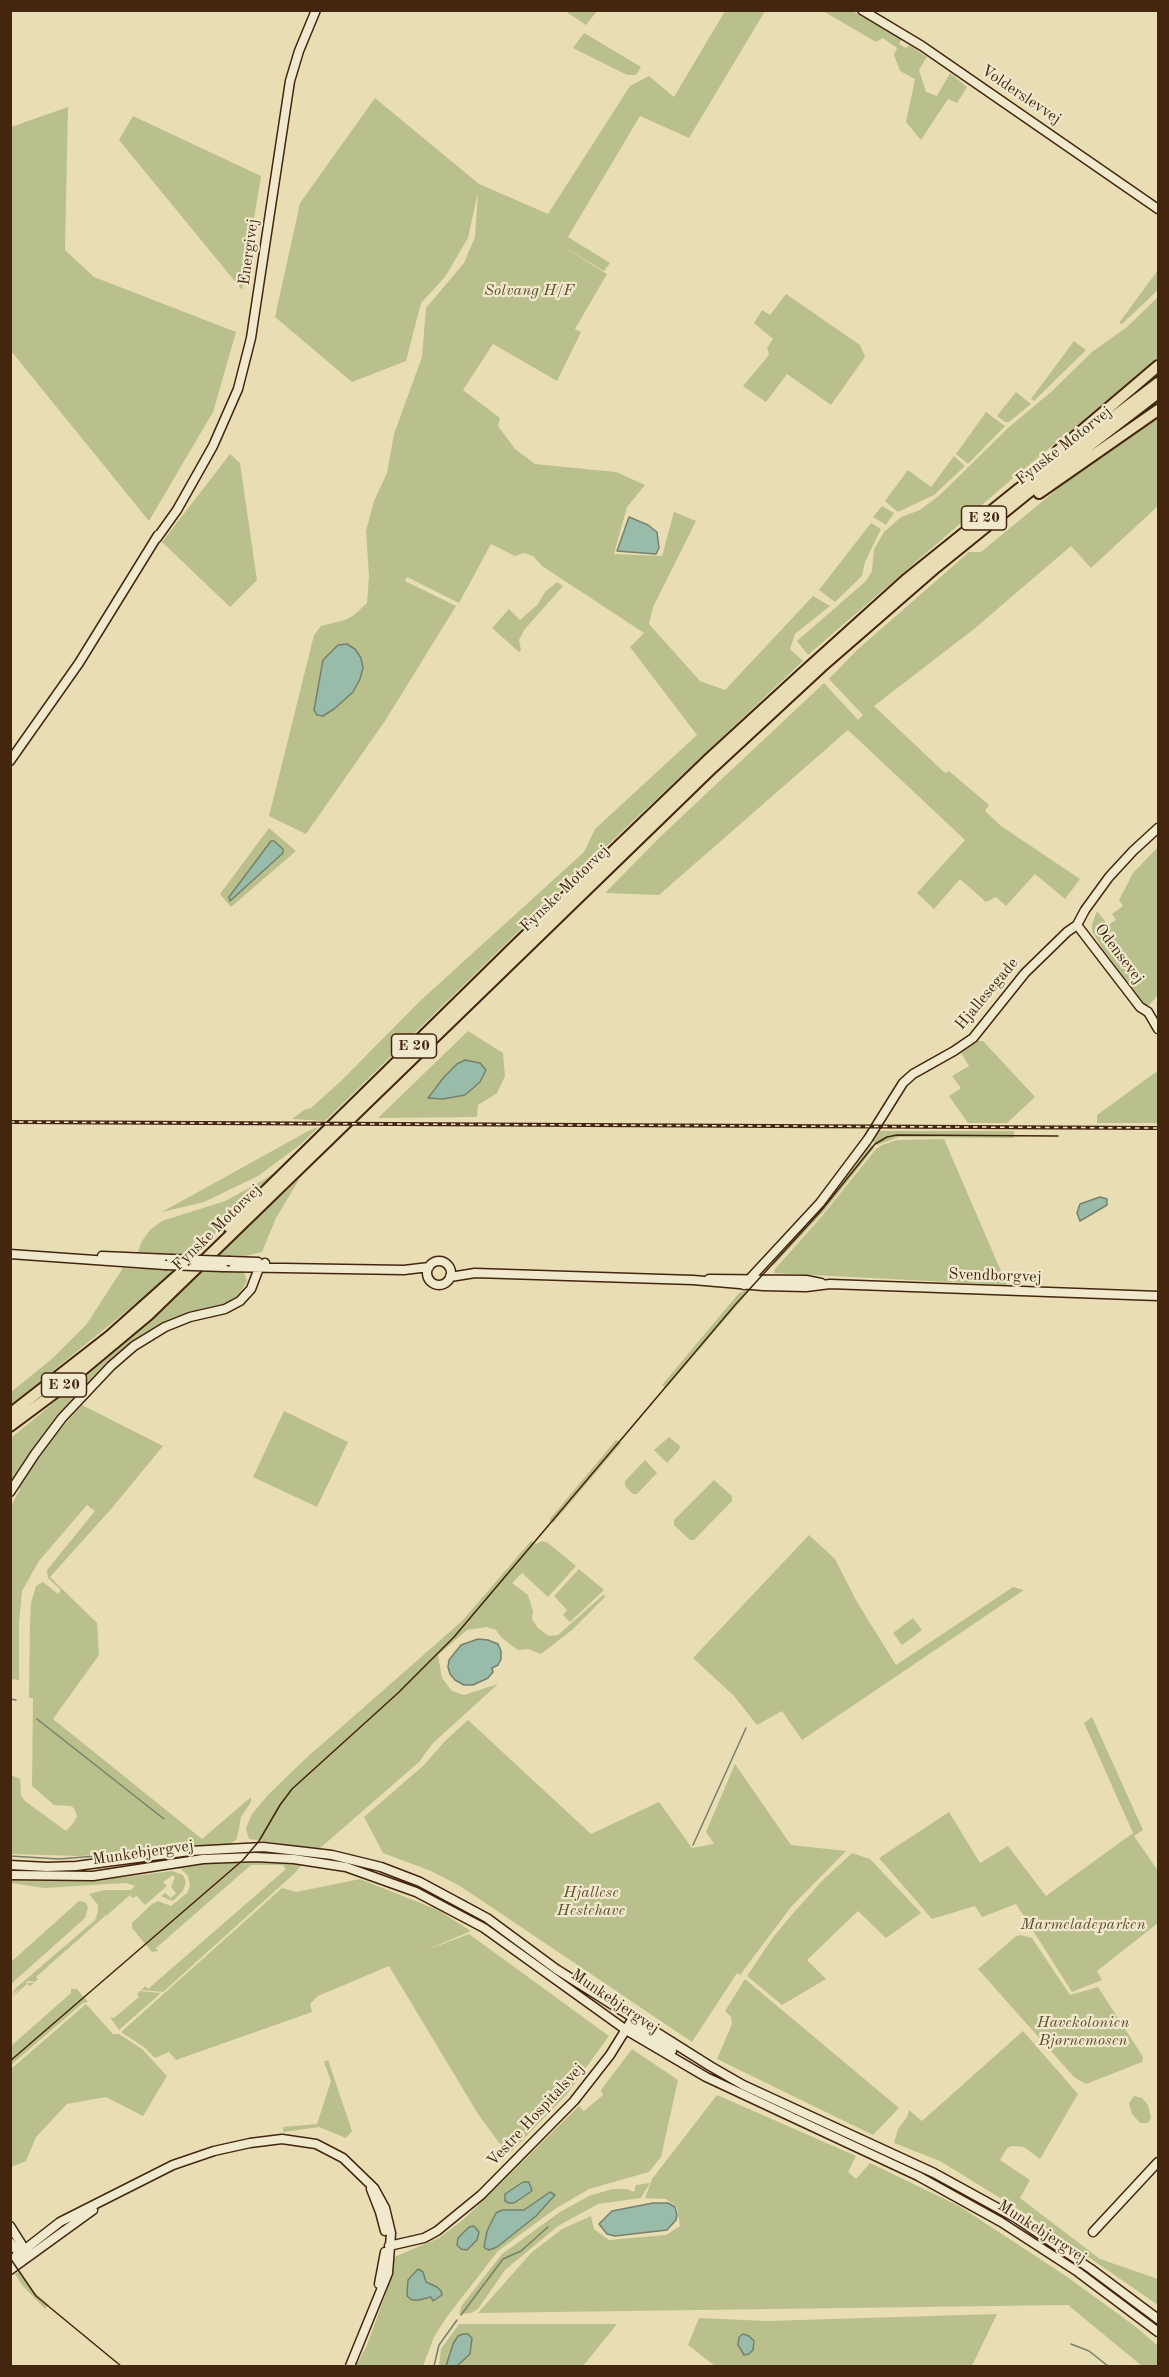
<!DOCTYPE html>
<html>
<head>
<meta charset="utf-8">
<style>
	body { margin:0 }
	#map { position:relative; width:1169px; height:2377px; overflow:hidden; background:#e9ddb4; font-family:"Old Standard TT",serif }
	canvas { display:block }
	.frame { position:absolute; inset:0; border:12px solid #44250d; pointer-events:none }
</style>
</head>
<body>
<div id="map">
<canvas width="1169" height="2377"></canvas>
<div class="frame"></div>
</div>
<script>
const ctx = document.querySelector('canvas').getContext('2d');
ctx.lineJoin = 'round';
function paint(path, color) { ctx.fillStyle = color; ctx.fill(path, 'evenodd'); }
const shape = rows => new Path2D(rows.map(r => 'M' + r).join(''));
function strokePath(path, color, width, dash) { ctx.strokeStyle = color; ctx.lineWidth = width; ctx.lineCap = dash ? 'butt' : 'round'; ctx.setLineDash(dash || []); ctx.stroke(path); }
function drawText(font, color, halo, rows, align = 'center') {
  ctx.font = font + ' "Old Standard TT",serif'; ctx.lineWidth = 4.5; ctx.setLineDash([]); ctx.textBaseline = 'middle'; ctx.strokeStyle = halo; ctx.fillStyle = color; for (const [text, x, y, turn = 0] of rows) {
    ctx.save(); ctx.translate(x, y); ctx.rotate((+turn || 0) * Math.PI / 180); ctx.textAlign = isNaN(turn) ? turn : align; if (halo) ctx.strokeText(text, 0, 0); ctx.fillText(text, 0, 0); ctx.restore();
  }
}
paint(shape([
	[565,11,597,10,597,11,586,25],
	[725,11,765,11,689,138,640,116,568,237,610,263,604,271,559,244,607,274,575,329,581,332,557,381,493,344,463,390,500,418,498,426,515,449,535,464,616,472,645,485,627,507,614,554,662,556,674,512,696,521,653,607,649,624,700,681,725,690,813,596,830,606,795,634,790,649,803,661,579,872,325,1121,292,1119,304,1110,311,1108,342,1080,420,1001,584,852,595,829,697,735,630,647,644,633,542,566,533,556,524,553,515,556,491,544,459,603,407,577,405,581,456,606,385,721,306,834,269,816,314,635,321,626,345,620,354,615,367,603,369,576,366,531,374,501,387,473,394,434,422,357,426,308,464,263,475,237,478,192,468,238,445,277,421,303,406,361,352,382,275,317,300,203,375,98,479,184,548,214,630,86,649,76,674,97],
	[823,11,852,11,902,38,899,44,906,48,909,45,927,57,919,70,926,92,937,96,950,73,967,87,957,103,948,99,921,140,906,122,915,79,900,71,894,55,897,48,883,38,876,42],
	[584,33,586,34,641,67,636,75,627,75,573,48],
	[68,107,65,250,94,277,236,332,213,412,149,521,11,351,11,127],
	[133,116,261,176,242,290,119,140],
	[1158,270,1158,290,1122,324,1119,323],
	[786,294,860,345,865,357,831,405,787,374,766,402,743,386,769,355,767,348,773,339,754,323,762,310,770,315],
	[1158,297,1158,359,1012,479,808,655,797,641,866,581,872,571,874,549,884,532,901,517,920,510,941,494,1009,427,1051,392,1092,352,1127,327],
	[1074,341,1086,350,1034,401,1031,399],
	[1016,392,1031,404,1009,422,1005,422,997,416],
	[986,412,1005,426,968,464,956,454],
	[1158,417,1158,506,1091,568,1071,546,974,629,874,706,945,773,949,771,989,805,985,811,1001,826,1080,879,1065,899,1035,874,1006,906,996,897,986,902,960,879,934,909,917,893,965,840,848,730,659,895,605,893,659,838,824,683,858,720,863,715,829,679,857,650,969,552,981,552,1096,457],
	[230,454,240,463,257,580,230,607,162,542],
	[954,456,965,466,934,495,898,512,887,503,885,501,908,470,931,487],
	[882,506,894,513,886,525,873,517],
	[871,523,881,529,865,562,862,576,835,602,819,590],
	[557,582,563,586,524,630,519,640,521,650,519,652,492,628,509,609,520,620,538,604,545,592],
	[269,828,296,851,231,907,220,894],
	[1158,847,1158,932,1157,934,1158,936,1158,995,1149,1005,1145,1005,1102,948,1092,931,1092,924,1097,911,1108,925,1116,920,1112,914,1123,906,1119,900,1133,873],
	[468,1031,503,1053,505,1076,497,1093,478,1105,477,1117,378,1118],
	[480,1064,480,1082,465,1095,428,1098,434,1088],
	[978,1041,983,1041,1035,1097,1007,1123,968,1123,949,1096,961,1088,952,1076,969,1066,961,1053],
	[1156,1072,1158,1075,1158,1123,1097,1123,1097,1115],
	[319,1127,300,1145,258,1176,204,1202,162,1212,310,1130],
	[879,1131,1014,1131,1014,1138,899,1137,877,1145,873,1141],
	[944,1139,1007,1285,774,1273,775,1269,822,1216,876,1149,882,1145,897,1140],
	[869,1143,874,1148,825,1210,774,1265,770,1262],
	[283,1167,193,1255,138,1252,142,1241,150,1230,162,1221,225,1201,262,1181],
	[300,1178,276,1218,262,1252,245,1256,218,1255],
	[123,1268,177,1270,140,1302,134,1305,11,1405,11,1392,53,1358,86,1325],
	[201,1272,244,1272,247,1281,239,1295,231,1301,218,1308,174,1319,155,1328,124,1349,69,1404,37,1445,11,1486,11,1438,103,1362],
	[752,1288,666,1388,662,1385,739,1293],
	[82,1405,163,1446,112,1508,50,1577,97,1623,99,1655,53,1719,202,1839,251,1797,251,1802,241,1817,237,1839,229,1845,79,1856,11,1854,11,1775,20,1779,21,1795,25,1801,66,1831,74,1822,77,1816,74,1808,70,1806,54,1805,32,1786,33,1698,29,1698,30,1623,31,1603,36,1586,43,1582,58,1594,61,1590,48,1578,47,1570,95,1511,87,1505,39,1561,22,1591,19,1623,19,1680,11,1679,11,1506,20,1489,17,1487,35,1461,54,1436],
	[284,1411,348,1442,317,1507,253,1477],
	[669,1437,680,1446,679,1450,667,1463,654,1450],
	[616,1440,621,1443,553,1523,549,1520],
	[645,1460,657,1473,637,1494,633,1494,625,1486,625,1481],
	[714,1480,732,1496,732,1501,694,1540,690,1540,674,1525,674,1520],
	[809,1535,835,1559,857,1602,896,1665,1013,1587,1024,1590,802,1740,782,1711,757,1725,734,1696,693,1658],
	[531,1541,536,1544,542,1541,548,1543,576,1566,548,1597,522,1573,512,1583,528,1595,533,1611,532,1619,538,1628,549,1636,558,1635,602,1596,605,1595,605,1597,572,1630,541,1654,528,1649,518,1650,502,1638,496,1630,487,1627,467,1630,438,1655,442,1678,452,1691,464,1695,498,1684,433,1743,419,1762,319,1849,249,1839,246,1829,248,1823,252,1814,267,1796,304,1760,462,1621],
	[579,1569,604,1590,570,1622,563,1615,567,1610,554,1596],
	[913,1618,922,1630,902,1645,893,1633],
	[1092,1717,1143,1830,1134,1836,1158,1871,1158,1923,1097,1971,1102,1980,1072,1992,1016,1904,982,1917,975,1906,932,1919,879,1858,949,1812,980,1863,1008,1846,1046,1896,1133,1833,1084,1723],
	[468,1720,591,1834,659,1802,692,1848,714,1844,706,1832,735,1764,791,1845,846,1851,791,1907,740,1975,737,1973,692,2042,460,1886,431,1871,383,1853,364,1817,423,1766,445,1741],
	[852,1853,870,1859,921,1913,886,1938,858,1911,807,1960,826,1979,782,2005,747,1976,774,1936,795,1911,822,1881],
	[245,1860,303,1863,295,1873,163,1992,141,1990,146,1986,148,1989,286,1869,282,1865,251,1865,156,1948,158,1951,152,1952,132,1928,132,1923,152,1904,158,1901,171,1906,187,1893,190,1886,188,1876,181,1869,172,1868,194,1864],
	[172,1871,183,1875,186,1882,183,1891,175,1899,172,1901,161,1896,165,1893,171,1898,176,1893,171,1887,175,1877,173,1875,163,1882,167,1886,145,1905,137,1896,132,1898,130,1895,106,1916,103,1914,105,1916,36,1977,38,1979,35,1982,27,1981,26,1983,34,1983,30,1986,27,1984,11,1998,21,1987,11,1995,16,1988,95,1920,98,1912,98,1905,89,1894,105,1890,131,1890,135,1886,126,1883,44,1888,11,1883,11,1878,66,1880,125,1877],
	[360,1879,438,1910,471,1931,424,1951,469,1934,609,2036,566,2095,508,2155,478,2114,389,1966,318,1996,310,2004,312,2012,176,2060,169,2052,155,2058,144,2047,121,2032,282,1888,296,1892],
	[79,1901,85,1902,88,1907,85,1918,11,1984,11,1962],
	[1020,1935,1032,1938,1070,1995,1098,1987,1143,2057,1142,2062,1086,2084,1074,2077,978,1969,1015,1937],
	[745,1979,899,2108,873,2135,717,2059,732,2024,731,2017,725,2011],
	[71,1989,77,1989,88,2002,83,2003,11,2065,11,2046,71,1993],
	[140,1991,161,1993,119,2030,110,2017,114,2018,139,1997,137,1994],
	[86,2004,113,2034,119,2034,142,2049,167,2076,143,2116,106,2097,67,2104,36,2137,26,2161,11,2167,11,2069],
	[1023,2031,1078,2094,1040,2159,1024,2147,1012,2146,1007,2148,1000,2160,1030,2180,1020,2198,1100,2259,1158,2279,1158,2305,1026,2214,940,2161,894,2143,898,2129,907,2117,909,2110,922,2121],
	[632,2049,678,2080,661,2157,649,2172,589,2189,555,2209,498,2251,446,2318,434,2337,423,2366,356,2366,367,2345,386,2293,394,2257,439,2238,464,2219,579,2106,584,2111,603,2095,601,2090],
	[328,2060,352,2131,346,2138,319,2127,283,2132,283,2127,317,2124,331,2081,324,2062],
	[717,2095,856,2156,848,2172,856,2179,870,2163,959,2206,1066,2276,1136,2327,1158,2346,1158,2366,1142,2366,1068,2305,478,2313,531,2253,562,2229,591,2216,594,2229,609,2240,666,2235,680,2226,677,2207,666,2199,645,2198,652,2179],
	[1134,2096,1142,2098,1148,2105,1151,2118,1148,2123,1140,2123,1132,2114,1129,2103],
	[650,2183,641,2198,598,2204,558,2226,505,2270,478,2309,471,2313,459,2314,462,2305,502,2254,560,2212,589,2196,612,2189,627,2189,634,2192,636,2185],
	[20,2271,33,2291,49,2305,45,2309,22,2285,15,2274],
	[997,2314,972,2366,715,2366,688,2345,699,2318,767,2321],
	[459,2324,617,2324,583,2366,439,2366,441,2349]
]), '#bac08b');
const water = shape([
	[629,517,648,525,657,532,659,548,656,554,617,551,629,517],
	[347,644,355,649,361,658,363,668,360,679,353,692,334,709,323,716,317,715,314,710,323,660,338,645,347,644],
	[271,841,274,841,283,849,283,853,230,901,229,897,271,841],
	[465,1060,480,1063,486,1070,480,1082,465,1095,443,1099,428,1098,444,1077,457,1064,465,1060],
	[1100,1197,1107,1199,1107,1205,1080,1221,1077,1213,1080,1204,1100,1197],
	[478,1639,488,1640,498,1644,501,1651,501,1659,498,1665,492,1668,493,1672,488,1678,473,1685,464,1685,455,1680,450,1674,448,1667,449,1660,461,1645,478,1639],
	[523,2182,529,2182,532,2191,514,2203,509,2203,505,2201,505,2194,523,2182],
	[550,2192,555,2195,536,2216,497,2247,489,2250,486,2249,484,2247,487,2231,496,2213,502,2210,524,2210,550,2192],
	[653,2203,668,2203,675,2207,677,2215,676,2220,667,2230,615,2236,607,2234,599,2224,612,2211,653,2203],
	[474,2226,479,2232,477,2240,467,2250,461,2249,457,2245,458,2238,469,2227,474,2226],
	[418,2269,423,2272,426,2282,437,2287,441,2291,442,2295,433,2301,431,2297,419,2300,412,2300,407,2296,408,2280,418,2269],
	[463,2334,468,2334,472,2338,470,2354,457,2366,446,2366,453,2344,458,2336,463,2334],
	[743,2334,749,2336,754,2341,753,2350,749,2354,744,2355,738,2345,739,2337,743,2334]
]);
paint(water, '#98bca9');
strokePath(water, '#76806b', 1.5);
strokePath(shape([
	[10,1699,16,1700],
	[37,1719,164,1819],
	[693,1845,746,1728],
	[10,1856,59,1859,121,1854],
	[461,2315,503,2259,521,2251,548,2227],
	[1071,2344,1089,2351,1108,2366],
	[434,2366,439,2345,457,2320]
]), '#76806b', 1.5);
const secondary = shape([
	[862,10,922,46,1158,209],
	[157,538,177,510,213,446,238,389,251,338,290,81,299,51,316,10],
	[10,761,79,663,158,535],
	[1077,925,1140,1007,1148,1012,1158,1029],
	[10,1254,165,1265],
	[102,1256,171,1259],
	[230,1261,258,1262],
	'427 1273a12 12 0 1 1 24 0a12 12 0 1 1-24 0Z',
	[223,1267,404,1270,429,1267],
	[450,1277,475,1273,693,1280,763,1286,806,1287,830,1284,1158,1296],
	[709,1279,806,1280,821,1283],
	[744,1285,820,1203,868,1139,903,1083,913,1074,954,1051,973,1038,1025,973,1067,932,1077,925,1085,910,1109,877,1133,851,1158,828],
	[10,1492,35,1454,62,1418,111,1366,134,1346,165,1327,190,1317,225,1309,240,1301,251,1289,259,1268,265,1263],
	[10,1865,47,1867,76,1866,190,1851,263,1847,332,1855,381,1867,420,1882,487,1918,556,1969,710,2066,743,2085,934,2173,1016,2218,1091,2269,1158,2319],
	[10,1875,93,1876,203,1859,255,1857,294,1859,346,1867,416,1892,484,1928,626,2030,706,2077,918,2176,1001,2222,1078,2272,1158,2332],
	[627,2030,635,2028,672,2051],
	[371,2189,380,2212,385,2231],
	[10,2226,27,2253],
	[1093,2232,1158,2162],
	[10,2242,21,2256],
	[389,2246,424,2238,437,2231,481,2195,574,2101,610,2055,633,2018],
	[10,2261,60,2222,173,2165,214,2151,250,2143,282,2139,316,2144,343,2158,374,2188,385,2208,391,2233,388,2273,350,2366],
	[10,2270,93,2210],
	[379,2284,385,2252]
]);
const highway = shape([
	[1058,451,1158,366],
	[1039,493,1158,410],
	[229,1227,518,943,707,761,804,672,906,580,1019,489,1158,383],
	[10,1414,110,1336,194,1261],
	[10,1426,57,1391,148,1315,713,767,821,667,936,567,1025,495,1158,393]
]);
strokePath(secondary, '#44250d', 11);
strokePath(highway, '#44250d', 14);
strokePath(secondary, '#f1e9ce', 8);
strokePath(highway, '#e9ddb4', 10);
strokePath(shape([
	[10,2061,243,1860,259,1841,280,1805,292,1789,398,1693,454,1637,735,1305,820,1212,875,1144,887,1137,897,1135,1058,1136],
	[10,2258,36,2296,121,2366]
]), '#44250d', 1.5);
const rail = shape([
	[10,1122,1158,1128]
]);
strokePath(rail, '#44250d', 4);
strokePath(rail, '#f1e9ce', 1.5, [4.5]);
const secondaryBridge = shape([
	[171,1259,230,1261],
	[165,1265,223,1267]
]);
strokePath(secondaryBridge, '#44250d', 11, []);
strokePath(secondaryBridge, '#f1e9ce', 8);
for (const [x, y, w] of [
	[984,518,45],
	[414,1046,45],
	[64,1385,45]
]) { const box = new Path2D(); box.roundRect(x - w / 2, y - 12, w, 24, 4.5); ctx.fillStyle = '#f1e9ce'; ctx.fill(box); strokePath(box, '#44250d', 1.5); }
drawText('bold 15px', '#44250d', null, [
	["E 20",984,518],
	["E 20",414,1046],
	["E 20",64,1385]
]);
drawText('16px', '#44250d', '#f1e9ce', [
	["Volderslevvej",1021,95,34],
	["Energivej",249,252,-82],
	["Fynske Motorvej",1064,446,-38],
	["Fynske Motorvej",565,889,-44],
	["Odensevej",1119,954,53],
	["Hjallesegade",987,994,-50],
	["Fynske Motorvej",217,1228,-44],
	["Svendborgvej",995,1276,2],
	["Munkebjergvej",143,1853,-8],
	["Munkebjergvej",615,2002,34],
	["Vestre Hospitalsvej",536,2115,-47],
	["Munkebjergvej",1042,2232,33]
]);
drawText('italic 16px', '#624c2c', '#f1e9ce', [
	["Solvang H/F",529,291],
	["Hjallese",591,1893],
	["Hestehave",591,1911],
	["Marmeladeparken",1083,1925],
	["Havekolonien",1083,2023],
	["Bjørnemosen",1083,2041]
]);
</script>
</body>
</html>
